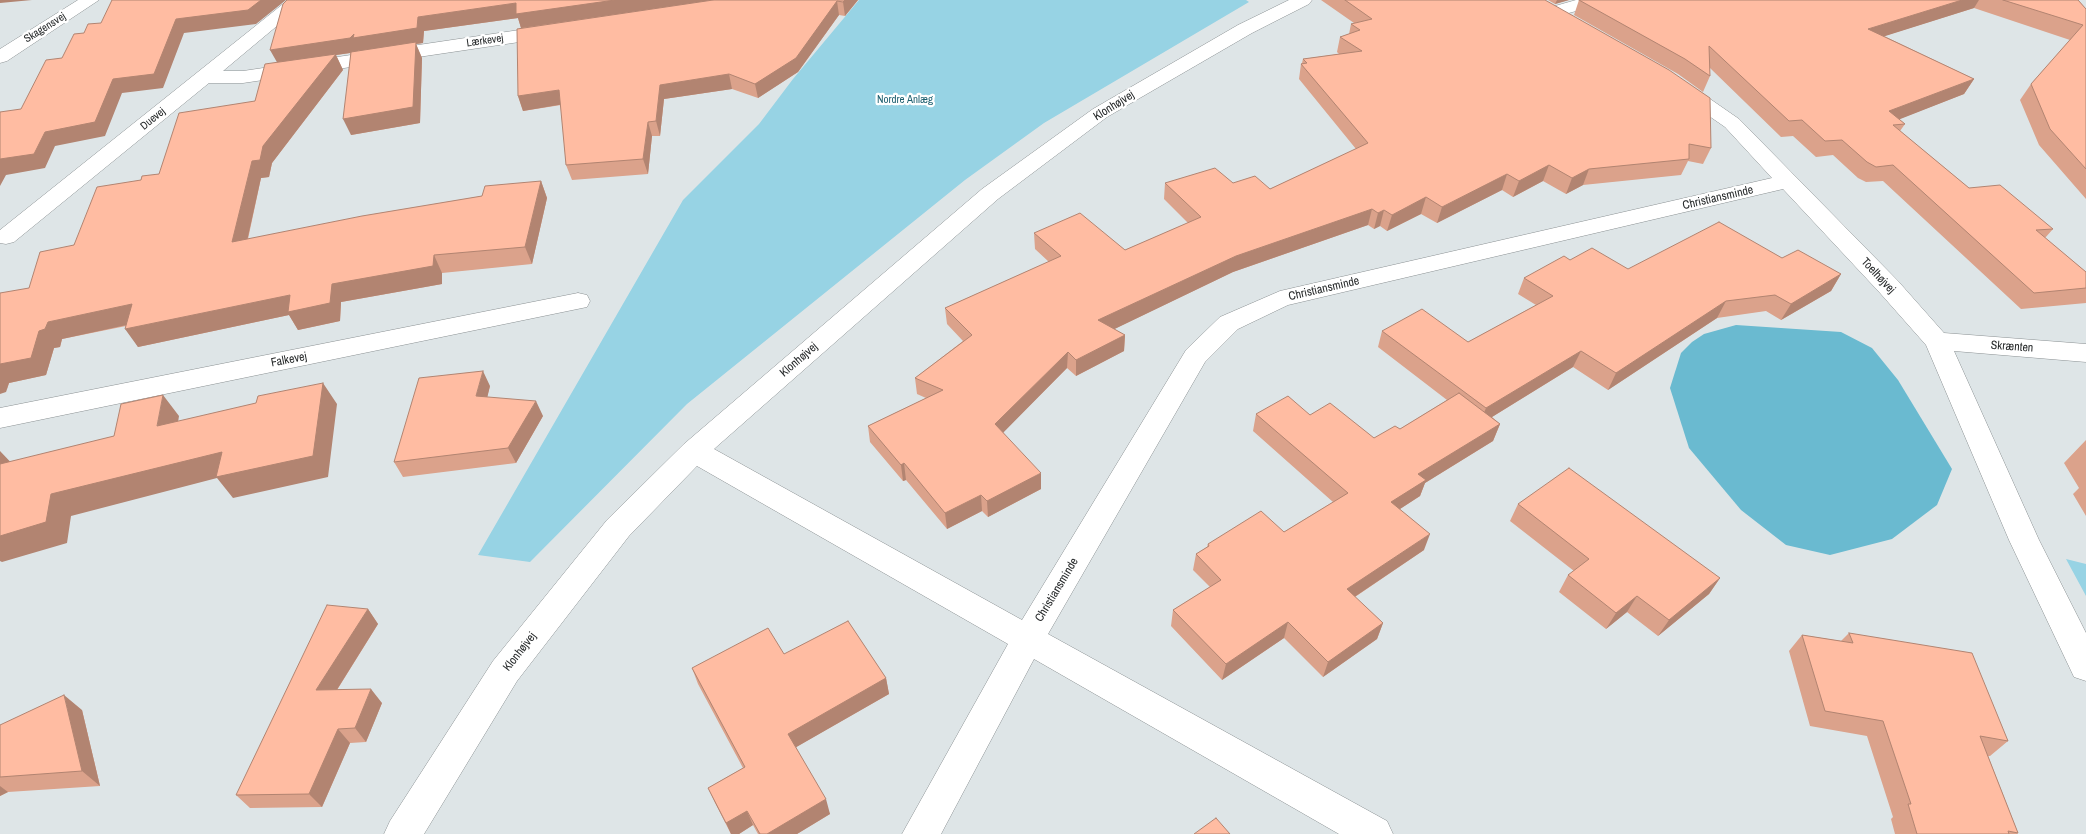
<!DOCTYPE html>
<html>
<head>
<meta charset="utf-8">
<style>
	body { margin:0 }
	canvas { display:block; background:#dee5e7 }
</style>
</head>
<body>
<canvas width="2086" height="834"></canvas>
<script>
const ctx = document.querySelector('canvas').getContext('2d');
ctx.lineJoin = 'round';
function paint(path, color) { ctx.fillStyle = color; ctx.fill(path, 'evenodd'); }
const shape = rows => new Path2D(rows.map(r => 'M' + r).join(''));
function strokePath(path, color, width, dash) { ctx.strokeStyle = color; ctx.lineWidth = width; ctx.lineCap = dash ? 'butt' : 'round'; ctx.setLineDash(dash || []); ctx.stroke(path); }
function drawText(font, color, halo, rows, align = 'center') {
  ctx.font = font + ' "Archivo Narrow",sans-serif'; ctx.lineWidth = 4.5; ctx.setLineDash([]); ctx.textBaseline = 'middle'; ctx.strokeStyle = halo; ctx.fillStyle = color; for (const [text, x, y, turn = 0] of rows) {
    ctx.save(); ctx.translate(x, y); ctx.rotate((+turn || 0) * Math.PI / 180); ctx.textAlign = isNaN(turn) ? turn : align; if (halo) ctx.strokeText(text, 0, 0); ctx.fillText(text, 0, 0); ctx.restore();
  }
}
paint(shape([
	[859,0,1246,0,1249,2,1044,123,965,180,687,404,530,562,478,555,683,200,759,124,793,79],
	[2066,559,2086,564,2086,596]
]), '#97d3e4');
paint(shape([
	[1736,325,1841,332,1872,348,1898,380,1952,469,1937,505,1892,539,1830,555,1786,545,1741,510,1689,448,1670,388,1681,353,1692,342,1704,334]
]), '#6abad0');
const minor = shape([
	[78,0,99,0,7,61,0,63,0,49,78,0],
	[288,0,308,0,223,71,243,71,553,25,560,27,562,31,560,35,553,37,243,83,209,83,14,242,6,244,0,243,0,230,288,0],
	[1289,0,1312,0,1309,4,1252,33,1107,117,998,199,714,449,1022,620,1186,350,1220,317,1280,291,1772,178,1725,127,1673,91,1670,87,1673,83,1680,81,1687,83,1739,119,1898,281,1944,333,2086,344,2086,362,1954,351,2039,540,2086,633,2086,681,2074,677,2009,540,1926,345,1880,293,1783,189,1288,305,1238,329,1205,362,1048,634,1387,821,1393,834,1339,834,1034,659,941,834,902,834,1008,644,697,466,629,536,517,681,424,834,384,834,390,821,493,661,607,520,684,444,982,189,1093,109,1238,25,1289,0],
	[1576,0,1605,0,1602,4,1554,17,1548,16,1545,12,1548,8,1576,0],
	[578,293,587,295,590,301,587,307,0,428,0,408,578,293]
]);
strokePath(minor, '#8b9193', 1);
paint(minor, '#fff');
paint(shape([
	[287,0,858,0,845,16,839,15,798,72,758,98,732,89,664,99,660,136,652,136,648,174,572,180,566,165,561,105,523,111,518,96,521,28,518,18,424,31,423,43,416,44,422,58,420,123,351,135,350,53,336,55,343,70,272,163,269,177,261,178,248,239,482,196,541,181,547,198,532,264,442,273,442,284,341,302,340,321,298,330,289,315,138,347,126,326,62,339,60,347,54,348,46,375,9,383,6,392,29,288,141,180,159,174,255,101,277,62],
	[1321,0,1545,0,1711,148,1703,164,1688,161,1681,175,1583,185,1566,194,1543,181,1513,197,1502,190,1437,223,1421,214,1387,231,1380,226,1374,229,1368,225,1233,272,1114,329,1125,335,1124,351,1076,376,1067,368,1003,432,1041,489,988,517,982,511,947,529,906,480,903,481,870,442,868,426,926,398,917,394,915,378,963,341,947,324,945,308,1049,262,1035,249,1034,233,1125,250,1188,223,1164,199,1165,183,1233,183,1270,189,1356,149,1299,79,1301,64,1302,63,1303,59,1339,54,1337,52,1340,37,1349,34,1351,24,1354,23],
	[1548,0,1569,0,1555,4],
	[1579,0,2078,0,2086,9,2086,199,2039,145,2020,100,2031,84,2070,40,1974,8,1884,36,1974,79,1964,94,1899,119,1905,124,1900,131,1969,188,2053,229,2045,238,2086,272,2086,303,2021,309,1883,181,1866,182,1858,178,1833,155,1816,157,1793,136,1781,137,1710,68,1710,76,1703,92,1678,74,1574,15],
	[1782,258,1841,274,1831,291,1781,320,1766,311,1717,318,1608,390,1573,367,1492,417,1500,424,1493,441,1425,483,1420,496,1400,509,1424,550,1355,597,1383,623,1377,639,1323,677,1284,638,1222,680,1171,626,1173,610,1210,587,1193,570,1196,554,1207,547,1208,544,1284,532,1333,502,1253,431,1256,414,1310,415,1374,438,1400,429,1447,400,1378,347,1382,331,1468,342,1536,305,1518,294,1524,278,1570,260,1628,269],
	[490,386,487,397,543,416,516,463,403,477,394,462],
	[2086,440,2086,516,2073,494,2079,488,2064,463],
	[1518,504,1720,578,1709,594,1658,636,1627,612,1606,629,1559,592,1568,575,1574,571,1510,521],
	[368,609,378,624,337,690,382,703,366,742,350,743,322,807,250,808,236,795],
	[1849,633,2008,741,1990,756,1988,756,2018,833,2017,834,1895,834,1891,819,1893,817,1867,736,1810,726,1789,651,1802,635,1841,641],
	[784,654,886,678,889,694,796,747,830,814,797,834,758,834,753,825,739,834,731,834,715,803,708,788,743,768,698,684,692,668],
	[82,710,100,786,8,792,0,796,0,725]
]), '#dba28b');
paint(shape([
	[0,0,32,0,0,3],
	[261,0,286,0,256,24,184,33,163,88,122,93,105,136,55,146,45,168,6,175,0,186,0,159,45,132,113,79,176,19],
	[615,0,714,0,521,28,518,18,424,31,423,43,416,44,422,58,420,123,351,135,343,119,360,52,359,50,357,52,336,55,343,70,272,163,269,177,261,178,243,259,232,242,252,161,278,64,270,50,354,34,418,17,516,3],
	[845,0,858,0,845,16,843,2],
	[1557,0,1569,0,1555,4],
	[1962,0,1979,0,1974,8,1860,44,1868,29],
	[837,1,839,15,798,72,758,98,755,84],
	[729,74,732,89,664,99,660,136,656,121,660,85],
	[1974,79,1964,94,1880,127,1889,111],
	[559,90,564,104,523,111,518,96],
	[648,122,652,136,648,174,643,159],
	[1549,165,1543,181,1513,197,1519,181],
	[1589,169,1583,185,1566,194,1572,178],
	[1507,174,1502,190,1437,223,1442,207],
	[541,181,547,198,532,264,525,247],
	[1426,197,1421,214,1387,231,1392,215],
	[1372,209,1368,225,1233,272,1098,337,1098,320,1236,256],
	[1384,210,1380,226,1374,229,1378,213],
	[434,255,442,273,442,284,341,302,340,321,298,330,289,315,138,347,125,329,290,295],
	[1841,274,1831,291,1781,320,1791,304],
	[1726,301,1717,318,1608,390,1616,373],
	[132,304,145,321,62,339,60,347,54,348,46,375,9,383,6,392,0,394,0,364,39,331,48,322],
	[1125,335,1124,351,1076,376,1076,360],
	[1581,351,1573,367,1479,425,1486,408],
	[1068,352,1067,368,996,440,995,424],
	[483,371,490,386,484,411,476,396],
	[323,383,337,404,328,477,233,498,217,478,71,516,67,543,2,562,0,561,0,536,51,494],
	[163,395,179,416,174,447,157,426],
	[536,401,543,416,516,463,508,448],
	[1500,424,1493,441,1425,483,1420,496,1386,518,1391,502,1418,474],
	[0,451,20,472,0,469],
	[904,463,906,480,903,481,901,465],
	[1041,473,1041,489,988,517,987,501],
	[981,495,982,511,947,529,945,513],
	[1430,534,1424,550,1341,606,1347,589],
	[1720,578,1709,594,1658,636,1669,620],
	[1637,596,1627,612,1606,629,1616,613],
	[368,609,378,624,328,704,316,690],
	[1288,622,1284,638,1222,680,1226,664],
	[1383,623,1377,639,1323,677,1328,662],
	[886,678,889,694,793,749,788,734],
	[371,689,382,703,366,742,355,728],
	[64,695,82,710,100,786,82,771],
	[338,729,350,743,322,807,309,794],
	[0,786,8,792,0,796],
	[826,799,830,814,797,834,767,834],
	[747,811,753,825,739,834,731,834,726,823]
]), '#b28471');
const building = shape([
	[112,0,261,0,248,10,176,19,154,74,113,79,95,122,45,132,34,154,0,159,0,112,21,109,46,60,62,58,74,34,84,33,88,24,101,23,112,0],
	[287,0,615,0,516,14,516,3,418,17,417,28,353,38,354,34,350,38,270,50,283,4,287,0],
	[713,0,845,0,843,2,837,1,796,58,755,84,729,74,660,85,656,121,648,122,643,159,566,165,559,90,518,96,517,29,713,0],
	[1345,0,1545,0,1669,70,1710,98,1711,148,1689,144,1689,159,1589,169,1572,178,1549,165,1519,181,1507,174,1442,207,1426,197,1392,215,1384,210,1378,213,1372,209,1236,256,1098,320,1125,335,1076,360,1068,352,995,424,1041,473,987,501,981,495,945,513,904,463,901,465,868,426,943,390,915,378,972,335,945,308,1061,256,1034,233,1080,213,1125,250,1201,217,1165,183,1215,168,1233,183,1255,176,1270,189,1368,143,1301,64,1307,63,1303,59,1362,51,1340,37,1360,30,1351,24,1372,19,1345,0],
	[1579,0,1962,0,1868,29,1974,79,1889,111,1905,124,1893,125,1969,188,2000,185,2053,229,2036,230,2086,272,2086,288,2034,293,1893,165,1876,167,1867,162,1842,140,1825,141,1802,120,1789,121,1709,46,1710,76,1685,59,1579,0],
	[2003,0,2078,0,2086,9,2086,169,2050,129,2031,84,2083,25,2003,0],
	[416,42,413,107,343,119,351,52,416,42],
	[336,54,263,146,260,160,252,161,232,242,362,216,482,196,485,186,541,181,525,247,434,255,433,266,332,284,330,303,288,312,290,295,125,329,132,304,48,322,45,329,39,331,31,358,0,364,0,293,29,288,40,252,74,245,97,187,141,180,142,176,159,174,179,113,255,101,265,64,336,54],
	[1719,222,1782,258,1798,250,1841,274,1791,304,1775,295,1726,301,1616,373,1581,351,1486,408,1382,331,1422,309,1468,342,1553,296,1524,278,1564,256,1570,260,1592,248,1628,269,1719,222],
	[483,371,476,396,536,401,508,448,394,462,419,378,483,371],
	[323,383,313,456,216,477,222,452,51,494,46,522,0,536,0,464,114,436,121,404,163,395,157,426,256,403,258,396,323,383],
	[1459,393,1500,424,1418,474,1426,480,1391,502,1430,534,1347,589,1383,623,1328,662,1288,622,1226,664,1173,610,1221,580,1196,554,1209,546,1208,544,1261,511,1284,532,1348,493,1256,414,1288,396,1310,415,1330,403,1374,438,1395,426,1400,429,1459,393],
	[1569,468,1720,578,1669,620,1637,596,1616,613,1568,575,1589,559,1518,504,1569,468],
	[327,605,368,609,316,690,371,689,355,728,338,729,309,794,236,795,327,605],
	[848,621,886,678,788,734,826,799,767,834,760,834,747,811,726,823,708,788,745,767,692,668,768,628,784,654,848,621],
	[1849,633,1972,653,2008,741,1980,736,2018,833,2008,831,2009,834,1917,834,1908,804,1911,804,1883,721,1825,711,1802,635,1853,643,1849,633],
	[64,695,82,771,0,777,0,725,64,695],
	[1216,818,1230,834,1194,834,1216,818]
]);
paint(building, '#ffbca2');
strokePath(building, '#b28471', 1);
drawText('11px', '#272a2b', '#fff', [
	["Skagensvej",45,28,-32],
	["Lærkevej",485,41,-8],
	["Duevej",153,119,-39]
]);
drawText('11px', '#1d5f6f', '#fff', [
	["Nordre Anlæg",905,100]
]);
drawText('12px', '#272a2b', '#fff', [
	["Klonhøjvej",1114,106,-32],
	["Christiansminde",1718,198,-13],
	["Toelhøjvej",1878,276,47],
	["Christiansminde",1324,289,-13],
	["Skrænten",2012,347,4],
	["Falkevej",289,360,-11],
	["Klonhøjvej",799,360,-41],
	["Christiansminde",1057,590,-59],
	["Klonhøjvej",520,652,-52]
]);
</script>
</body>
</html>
